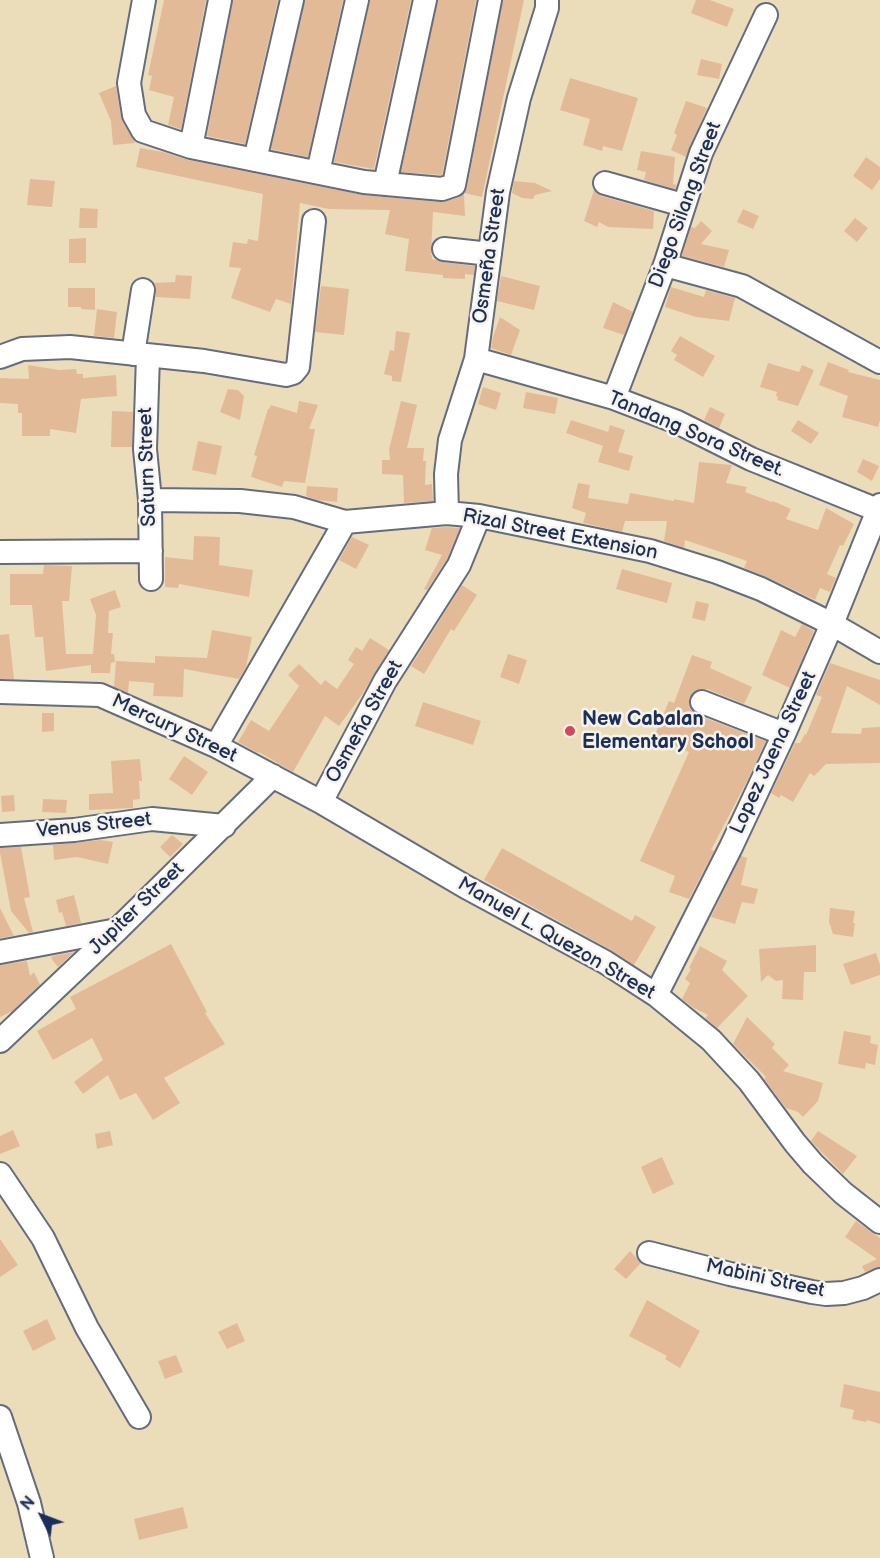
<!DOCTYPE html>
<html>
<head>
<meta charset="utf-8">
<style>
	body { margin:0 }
	#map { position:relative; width:880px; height:1558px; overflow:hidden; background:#ecddba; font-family:"Balsamiq Sans",sans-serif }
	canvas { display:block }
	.north { position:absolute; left:12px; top:1486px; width:60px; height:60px; -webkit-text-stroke:4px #f7f3e8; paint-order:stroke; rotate:312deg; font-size:16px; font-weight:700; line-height:24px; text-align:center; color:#1b2f5e }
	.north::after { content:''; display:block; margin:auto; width:21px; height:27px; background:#1b2f5e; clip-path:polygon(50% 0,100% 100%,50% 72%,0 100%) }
</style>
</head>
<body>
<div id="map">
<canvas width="880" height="1558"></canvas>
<div class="north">N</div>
</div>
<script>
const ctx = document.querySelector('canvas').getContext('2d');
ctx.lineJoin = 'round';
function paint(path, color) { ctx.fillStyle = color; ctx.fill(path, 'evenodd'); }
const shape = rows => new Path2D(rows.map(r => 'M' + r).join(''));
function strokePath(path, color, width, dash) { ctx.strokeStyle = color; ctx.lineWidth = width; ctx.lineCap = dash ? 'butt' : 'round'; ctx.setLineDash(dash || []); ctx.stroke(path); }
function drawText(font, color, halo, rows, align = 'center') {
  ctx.font = font + ' "Balsamiq Sans",sans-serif'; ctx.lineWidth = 5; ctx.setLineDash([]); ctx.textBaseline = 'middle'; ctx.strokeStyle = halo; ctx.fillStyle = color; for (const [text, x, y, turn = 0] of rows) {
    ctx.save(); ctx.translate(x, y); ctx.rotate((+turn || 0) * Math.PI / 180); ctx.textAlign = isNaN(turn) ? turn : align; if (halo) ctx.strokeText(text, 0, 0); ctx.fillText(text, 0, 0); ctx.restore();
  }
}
paint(shape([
	[164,0,206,0,181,129,168,125,174,97,149,90,152,76,148,75],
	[233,0,278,0,245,144,207,136],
	[305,0,343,0,308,157,271,149],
	[370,0,411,0,374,169,334,162],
	[438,0,476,0,442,175,401,172],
	[503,0,524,0,482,197,464,193,467,188],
	[696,0,710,0,734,9,727,27,691,13],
	[701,59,722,64,719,79,697,75],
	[570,78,638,98,622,151,603,146,602,151,583,145,590,119,560,110],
	[116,86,121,117,135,143,113,145,111,121,99,93],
	[686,101,707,108,686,157,671,150,677,135,674,133],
	[140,148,163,152,188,160,363,195,441,202,458,198,464,194,465,216,433,212,431,255,432,255,432,259,443,262,475,266,474,275,465,274,465,279,443,278,443,275,405,271,409,239,385,234,390,210,329,209,300,203,291,304,276,299,270,312,231,298,241,268,229,267,233,242,247,244,248,239,258,241,263,194,136,167],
	[641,151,675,157,673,184,677,185,675,189,644,180,646,172,637,170],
	[866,157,880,167,880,179,872,190,853,176],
	[30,179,55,181,52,207,27,205],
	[514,181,535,183,552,191,535,195,533,199,522,198,512,193],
	[594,190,601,196,654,211,653,229,608,227,599,222,597,227,584,221],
	[80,208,98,209,97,228,79,228],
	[743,209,759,216,753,229,737,222],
	[855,218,868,228,857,242,844,231],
	[701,221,712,231,701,244,729,250,724,267,682,256,691,227,695,228],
	[86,238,86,263,69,263,69,239],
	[176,275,192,276,190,299,156,297,156,286,154,283,175,282],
	[501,276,540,286,534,310,497,301],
	[321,286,349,289,344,335,315,332],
	[671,287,704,297,706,290,735,298,729,321,696,317,665,307],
	[68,288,95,288,95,310,81,309,81,307,68,307],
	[613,302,633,312,624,335,603,328],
	[97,309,117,312,114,338,94,336],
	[500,317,520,330,511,355,491,348,493,337],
	[396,331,410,333,401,382,392,381,392,376,384,374,390,350,394,351],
	[680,336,715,356,703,377,674,360,677,355,671,351],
	[828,362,849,370,848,372,880,380,880,420,878,427,842,417,848,396,819,385],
	[768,363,799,372,802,365,814,370,798,406,777,400,778,397,776,396,777,392,760,387],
	[28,365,59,370,76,369,77,374,83,374,83,378,116,375,117,396,81,399,76,433,50,429,50,436,22,436,22,413,18,413,18,404,0,403,0,378,29,379],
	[483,387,501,393,496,410,478,404],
	[228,389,238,390,244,396,240,420,220,412],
	[526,392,558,398,555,414,523,408],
	[299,401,318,405,309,429,315,429,305,483,284,481,282,487,251,477,257,456,254,455,268,409,269,409,271,405,297,413],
	[401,401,417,405,407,448,424,448,423,461,426,461,425,485,432,484,433,501,404,503,403,475,382,474,382,460,390,460,389,450],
	[710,407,725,414,719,428,704,420],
	[112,411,133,412,132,447,111,447],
	[571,420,608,432,610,425,625,430,618,452,633,456,629,471,598,462,603,446,566,433],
	[798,420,819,433,811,444,791,431],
	[198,441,222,446,216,475,192,470],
	[863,459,879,466,872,481,857,472],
	[699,462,732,465,726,483,747,487,745,492,772,502,773,501,791,509,786,519,818,530,826,508,854,524,843,546,840,545,827,574,836,578,830,592,820,588,815,600,767,577,744,568,747,561,685,540,684,548,664,541,667,521,625,521,622,532,583,523,586,513,572,508,578,483,590,485,588,498,628,504,630,493,674,501,674,499,694,503],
	[307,486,338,488,337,502,316,500,306,496],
	[447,527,460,528,447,559,427,590,424,589,442,555,425,550,432,528],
	[194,536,220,537,219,565,253,570,249,597,179,584,178,588,165,587,165,557,193,560],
	[352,537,369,545,356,569,339,560],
	[44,565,72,566,69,601,62,601,66,654,93,654,96,615,90,599,115,590,121,607,109,611,108,633,113,633,111,654,114,654,115,662,111,663,110,673,91,673,91,665,46,671,43,637,35,637,32,605,10,605,10,574,43,574],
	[622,569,672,583,667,603,616,589],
	[462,585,477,595,454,631,451,629,424,674,411,666],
	[696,601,709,604,705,621,692,618],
	[802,624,814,631,790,688,762,675,781,630,795,637],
	[212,630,252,637,246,667,239,679,184,669,183,697,153,696,154,683,129,681,128,693,114,687,116,661,155,663,155,656,207,658],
	[9,634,14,679,0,679,0,635],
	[370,638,389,650,363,693,339,726,325,716,293,772,259,752,258,753,238,742,251,720,269,731,299,686,288,675,299,664,321,685,325,680,337,689,354,664,348,660,356,647,362,651],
	[508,654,527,660,519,684,500,677],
	[692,655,712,662,710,668,752,687,744,704,707,689,699,689,693,692,689,698,689,705,692,711,697,715,766,741,747,781,711,850,714,851,689,899,669,892,675,876,640,861,689,752,654,737,669,701,674,703],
	[830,663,880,680,880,705,847,686,831,733,861,734,862,728,880,727,880,763,826,764,814,776,810,773,793,802,781,795,779,798,771,793,795,743,800,743,805,734,806,735,822,697,816,695],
	[423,702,481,721,473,745,415,726],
	[42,713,54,713,54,731,42,732],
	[184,756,208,772,192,795,169,779],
	[140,759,142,781,139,781,140,799,133,800,133,808,89,810,89,794,113,793,111,761],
	[14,795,15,811,2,812,1,796],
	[43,799,67,800,66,813,42,812],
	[172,835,183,844,170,857,160,847],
	[101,840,113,842,108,864,77,857,54,860,53,845],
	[21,847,30,897,24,898,33,932,29,933,11,911,0,853,0,848],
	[502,848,632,921,635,915,656,927,634,965,611,950,484,880],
	[741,856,747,858,741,885,758,889,754,904,742,902,735,924,711,917],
	[74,895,81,923,66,926,62,912,59,913,56,900],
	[0,908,14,936,0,938],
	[830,908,855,911,853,923,855,923,853,937,833,934,829,922],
	[171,944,207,1012,205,1013,225,1044,164,1078,180,1103,153,1120,136,1093,120,1100,108,1075,83,1094,74,1082,103,1060,92,1038,53,1060,37,1031,76,1009,70,997],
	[816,945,816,972,804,972,803,1000,782,999,783,980,776,981,768,975,761,982,759,949],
	[700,946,727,961,722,970,748,996,717,1028,705,1018,708,1015,694,1008,682,999,690,983,685,979,691,969,689,968],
	[74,952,58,967,51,958,53,956],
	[876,953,880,965,880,975,851,985,843,964],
	[27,961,30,976,34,972,40,985,13,1011,0,1017,0,965],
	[747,1017,775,1044,772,1048,789,1065,783,1071,823,1083,818,1101,803,1117,798,1112,786,1108,764,1079,766,1077,733,1044],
	[844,1031,871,1036,870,1043,878,1045,875,1065,866,1063,865,1069,838,1064],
	[13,1130,20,1146,0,1154,0,1136],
	[110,1131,113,1145,97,1149,95,1134],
	[818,1131,857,1156,843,1174,811,1141],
	[662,1157,674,1184,653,1194,641,1167],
	[856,1221,880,1238,880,1267,865,1272,862,1266,877,1259,845,1237],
	[0,1239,18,1265,0,1277],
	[630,1251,641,1263,626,1279,614,1269],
	[647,1300,700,1331,680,1368,665,1359,667,1356,629,1336],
	[47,1319,56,1339,33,1351,23,1331],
	[237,1323,245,1341,227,1349,218,1332],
	[176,1355,183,1372,165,1379,158,1361],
	[844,1384,880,1392,880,1424,867,1420,866,1422,852,1419,854,1410,840,1407],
	[183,1507,188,1528,139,1540,134,1519]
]), '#e3ba97');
const minor = shape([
	[144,0,129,83,134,115,143,131,191,147,364,182,442,189,454,185,490,0],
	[191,147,220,0],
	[255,160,292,0],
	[318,172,357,0],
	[605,183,683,205],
	[385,184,425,0],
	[444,249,490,254],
	[665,265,742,286,880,362],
	[133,354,143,290],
	[148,356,145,449,150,500,151,579],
	[0,357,22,349,70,347,204,361,286,375,293,373,298,367,314,221],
	[476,359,614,398,677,422,751,459,880,511],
	[614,398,665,265,701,153,766,15],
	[150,500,240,501,294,507,345,522,447,513,479,516,650,551,717,572,761,589,832,624,880,652],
	[447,513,446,474,450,440,476,359,498,192,519,98,547,8,547,0],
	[0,552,151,551],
	[0,692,100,695,216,746,321,802,466,887,605,962,656,995,711,1040,749,1081,795,1143,813,1164,843,1193,880,1222],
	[702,702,784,734],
	[216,746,345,522],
	[321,802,385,681,459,565,479,516],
	[0,835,74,830,152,819,224,826],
	[0,952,117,930],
	[656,995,731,847,784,734,832,624,880,505],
	[0,1041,117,930,273,776],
	[0,1174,43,1238,87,1328,139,1417],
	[649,1253,730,1274,812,1292,826,1294,844,1293,863,1288,880,1280],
	[0,1417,29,1503,42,1558]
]);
strokePath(minor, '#646c7e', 26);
strokePath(minor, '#fff', 22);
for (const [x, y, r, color] of [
	[570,731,6,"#d1495b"]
]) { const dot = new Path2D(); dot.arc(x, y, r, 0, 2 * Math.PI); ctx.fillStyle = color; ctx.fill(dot); strokePath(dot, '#f7f3e8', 2); }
drawText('20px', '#1b2f5e', '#f7f3e8', [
	["Diego Silang Street",686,205,-70],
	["Osmeña Street",490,256,-82],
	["Tandang Sora Street.",696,435,23],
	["Saturn Street",148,467,-92],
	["Rizal Street Extension",560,535,11],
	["Osmeña Street",365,722,-61],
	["Mercury Street",174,729,25],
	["Lopez Jaena Street",774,753,-65],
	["Venus Street",94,826,-6],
	["Jupiter Street",137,909,-44],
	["Manuel L. Quezon Street",556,939,30],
	["Mabini Street",765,1279,12]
]);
drawText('bold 20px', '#1b2f5e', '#f7f3e8', [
	["New Cabalan",582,720],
	["Elementary School",582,743]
], 'left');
</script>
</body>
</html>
